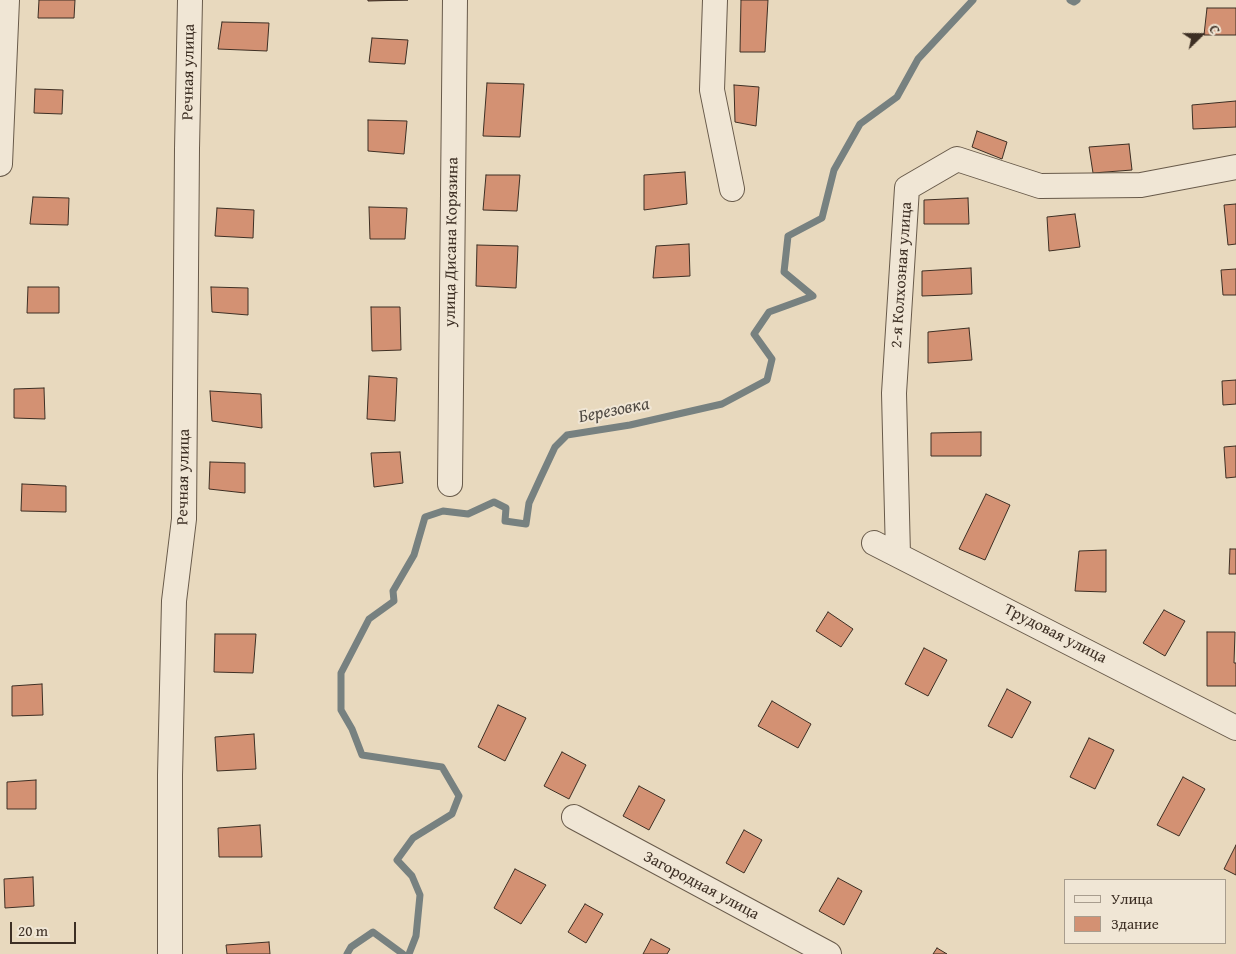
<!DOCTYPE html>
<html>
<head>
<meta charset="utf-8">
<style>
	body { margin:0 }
	#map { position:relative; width:1236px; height:954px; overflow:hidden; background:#e8d9be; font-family:"Gentium Book Plus",serif }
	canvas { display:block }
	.legend { position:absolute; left:1064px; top:879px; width:162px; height:65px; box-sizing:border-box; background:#f0e6d5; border:1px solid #a89d8e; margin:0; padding:6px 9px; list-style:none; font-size:15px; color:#3d2f24 }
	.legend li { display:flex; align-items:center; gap:10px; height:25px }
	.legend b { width:25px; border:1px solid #a89d8e }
	.north { position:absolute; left:1176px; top:10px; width:50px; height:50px; -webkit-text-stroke:4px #f0e6d5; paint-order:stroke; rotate:68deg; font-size:14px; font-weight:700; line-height:20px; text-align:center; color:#3d2f24 }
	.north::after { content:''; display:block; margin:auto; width:18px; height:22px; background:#3d2f24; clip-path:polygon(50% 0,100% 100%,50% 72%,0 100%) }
	.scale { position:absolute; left:10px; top:922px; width:66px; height:22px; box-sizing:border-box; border:2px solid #3d2f24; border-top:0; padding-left:6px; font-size:15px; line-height:18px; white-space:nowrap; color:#3d2f24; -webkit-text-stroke:4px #f0e6d5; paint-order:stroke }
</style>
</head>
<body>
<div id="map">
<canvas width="1236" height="954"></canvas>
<ul class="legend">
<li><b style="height:6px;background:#f0e6d5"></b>Улица</li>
<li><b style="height:14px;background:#d39173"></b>Здание</li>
</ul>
<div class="north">С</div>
<div class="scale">20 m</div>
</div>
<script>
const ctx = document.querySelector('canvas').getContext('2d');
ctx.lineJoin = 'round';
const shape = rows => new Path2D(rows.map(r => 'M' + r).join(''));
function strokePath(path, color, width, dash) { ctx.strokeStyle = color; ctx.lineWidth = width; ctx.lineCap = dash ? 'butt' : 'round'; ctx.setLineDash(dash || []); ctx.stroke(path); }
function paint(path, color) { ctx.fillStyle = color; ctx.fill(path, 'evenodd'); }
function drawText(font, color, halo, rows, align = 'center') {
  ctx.font = font + ' "Gentium Book Plus",serif'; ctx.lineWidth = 4; ctx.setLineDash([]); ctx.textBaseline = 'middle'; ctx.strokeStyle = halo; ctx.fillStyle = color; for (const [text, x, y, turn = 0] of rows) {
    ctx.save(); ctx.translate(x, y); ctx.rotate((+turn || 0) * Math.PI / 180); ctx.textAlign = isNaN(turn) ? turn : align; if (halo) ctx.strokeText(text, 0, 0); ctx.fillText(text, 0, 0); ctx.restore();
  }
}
strokePath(shape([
	[1070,0,1074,2,1077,0],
	[347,954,351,947,373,932,403,954],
	[409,954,416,936,420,895,412,876,397,860,413,838,452,814,459,796,442,767,362,755,352,729,341,710,341,673,369,619,394,601,393,591,414,555,425,517,443,511,468,514,494,502,506,508,505,521,526,524,529,503,540,479,555,447,567,435,630,425,722,404,767,380,772,359,754,334,769,312,813,296,784,272,788,236,822,218,834,170,860,124,897,97,918,59,973,0]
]), '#778180', 7);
const building = shape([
	[39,0,75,0,74,18,38,18,39,0],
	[368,0,408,0,368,1,368,0],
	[741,0,768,0,765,52,740,52,741,0],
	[1207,8,1236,8,1236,35,1204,35,1207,8],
	[222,22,269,23,267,51,218,49,222,22],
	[372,38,408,40,405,64,369,62,372,38],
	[487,83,524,84,520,137,483,136,487,83],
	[734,85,759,87,756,126,735,122,734,85],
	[35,89,63,90,62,114,34,113,35,89],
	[1236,101,1236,127,1193,129,1192,105,1236,101],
	[368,120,407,121,404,154,368,151,368,120],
	[977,131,1007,142,1002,159,972,147,977,131],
	[1129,144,1132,170,1093,173,1089,147,1129,144],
	[685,172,687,204,644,210,644,175,685,172],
	[486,175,520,175,517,211,483,210,486,175],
	[33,197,69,198,68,225,30,224,33,197],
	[968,198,969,224,924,224,924,200,968,198],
	[1236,204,1236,244,1228,245,1224,205,1236,204],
	[369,207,407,208,405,239,370,239,369,207],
	[217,208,254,210,253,238,215,236,217,208],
	[1075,214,1080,247,1049,251,1047,217,1075,214],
	[689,244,690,276,653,278,656,246,689,244],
	[477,245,518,246,516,288,476,286,477,245],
	[971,268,972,294,922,296,922,271,971,268],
	[1236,269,1236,295,1223,295,1221,270,1236,269],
	[28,287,59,287,59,313,27,313,28,287],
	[211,287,248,288,248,315,212,312,211,287],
	[371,307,400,307,401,350,372,351,371,307],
	[969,328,972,360,928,363,928,332,969,328],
	[369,376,397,378,395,421,367,419,369,376],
	[1236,380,1236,404,1223,405,1222,381,1236,380],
	[44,388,45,419,14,418,14,389,44,388],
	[210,391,261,394,262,428,212,421,210,391],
	[981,432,981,456,931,456,931,433,981,432],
	[1236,446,1236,477,1226,478,1224,447,1236,446],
	[400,452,403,483,374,487,371,453,400,452],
	[210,462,245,463,245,493,209,489,210,462],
	[22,484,66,486,66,512,21,511,22,484],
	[986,494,1010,505,985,560,959,549,986,494],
	[1230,549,1236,549,1236,574,1229,574,1230,549],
	[1106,550,1106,592,1075,591,1079,551,1106,550],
	[1164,610,1185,621,1165,656,1143,643,1164,610],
	[828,612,853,629,841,647,816,631,828,612],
	[1207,632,1235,632,1234,663,1236,663,1236,686,1207,686,1207,632],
	[215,634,256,634,253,673,214,672,215,634],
	[924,648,947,660,928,696,905,684,924,648],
	[42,684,43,715,12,716,12,686,42,684],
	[1007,689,1031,702,1012,738,988,726,1007,689],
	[772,701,811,724,798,748,758,726,772,701],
	[498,705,526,718,505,761,478,747,498,705],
	[254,734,256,769,217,771,215,737,254,734],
	[1089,738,1114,750,1095,789,1070,777,1089,738],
	[562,752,586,765,569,799,544,786,562,752],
	[1183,777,1205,789,1179,836,1157,825,1183,777],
	[36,780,36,809,7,809,7,782,36,780],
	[639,786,665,800,649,830,623,816,639,786],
	[260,825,262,857,219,857,218,828,260,825],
	[744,830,762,840,744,873,726,863,744,830],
	[1236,845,1236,875,1224,869,1236,845],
	[515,869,546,885,521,924,494,908,515,869],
	[33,877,34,906,5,908,4,879,33,877],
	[838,878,862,891,844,925,819,911,838,878],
	[585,904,603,914,586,943,568,932,585,904],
	[651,939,670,949,667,954,643,954,651,939],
	[269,942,270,954,227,954,226,945,269,942],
	[937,948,947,954,933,954,937,948]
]);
paint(building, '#d39173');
strokePath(building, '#3d2f24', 1);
const minor = shape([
	[715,0,712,90,732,189],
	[0,164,7,0],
	[450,484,455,0],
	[874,543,1236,728],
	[898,555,894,393,907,188,957,159,1040,186,1141,185,1236,167],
	[574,817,829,954],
	[170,954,170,775,174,601,184,519,187,149,190,0]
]);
strokePath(minor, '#685a4a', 26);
strokePath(minor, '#f0e6d5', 24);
drawText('16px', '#3d2f24', '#f0e6d5', [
	["Речная улица",189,72,-89],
	["улица Дисана Корязина",452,242,-89],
	["2-я Колхозная улица",902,275,-86],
	["Речная улица",184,477,-89],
	["Трудовая улица",1055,634,27],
	["Загородная улица",701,886,28]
]);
drawText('italic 18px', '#504a43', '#f0e6d5', [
	["Березовка",614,411,-11]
]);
</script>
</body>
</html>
